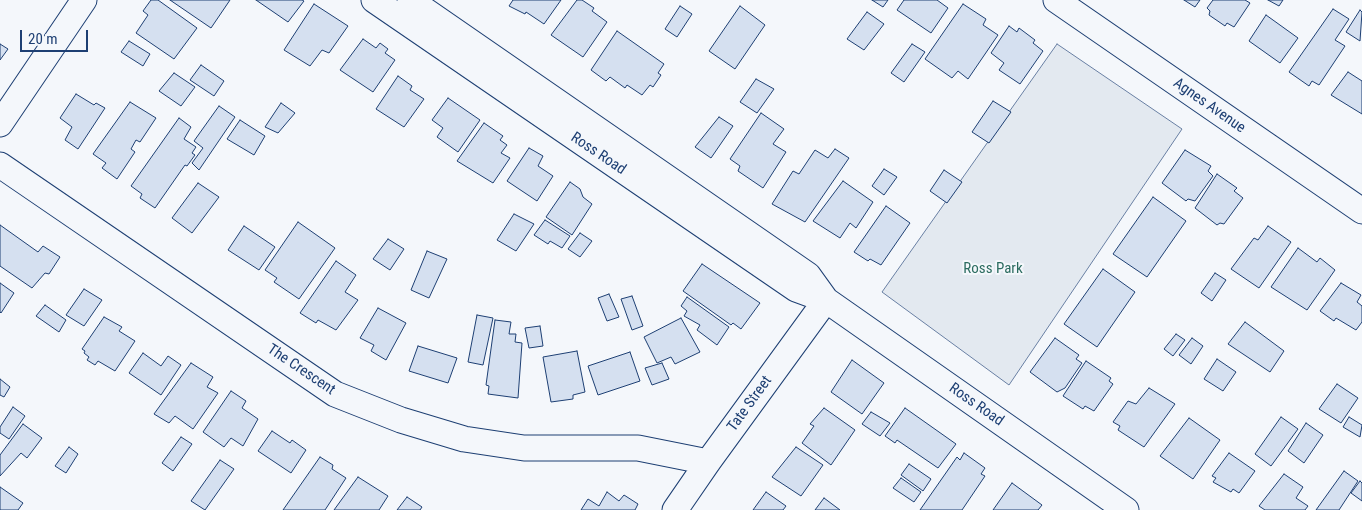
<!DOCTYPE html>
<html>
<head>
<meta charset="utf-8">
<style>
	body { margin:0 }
	#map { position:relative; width:1362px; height:510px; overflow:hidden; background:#f4f7fb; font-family:"Roboto Condensed",sans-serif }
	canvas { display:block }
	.scale { position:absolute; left:20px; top:30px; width:68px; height:22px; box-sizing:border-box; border:2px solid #1d3f73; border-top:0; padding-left:6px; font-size:15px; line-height:18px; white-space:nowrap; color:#1d3f73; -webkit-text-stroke:4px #f4f7fb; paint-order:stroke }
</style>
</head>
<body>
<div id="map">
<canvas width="1362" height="510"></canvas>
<div class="scale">20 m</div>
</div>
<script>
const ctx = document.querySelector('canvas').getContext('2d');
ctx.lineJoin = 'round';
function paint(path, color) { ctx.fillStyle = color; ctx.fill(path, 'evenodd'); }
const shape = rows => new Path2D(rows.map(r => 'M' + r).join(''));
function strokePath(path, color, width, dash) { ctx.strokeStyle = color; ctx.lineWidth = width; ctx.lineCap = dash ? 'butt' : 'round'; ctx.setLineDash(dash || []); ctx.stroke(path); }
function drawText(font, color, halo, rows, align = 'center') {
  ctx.font = font + ' "Roboto Condensed",sans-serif'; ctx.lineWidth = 4; ctx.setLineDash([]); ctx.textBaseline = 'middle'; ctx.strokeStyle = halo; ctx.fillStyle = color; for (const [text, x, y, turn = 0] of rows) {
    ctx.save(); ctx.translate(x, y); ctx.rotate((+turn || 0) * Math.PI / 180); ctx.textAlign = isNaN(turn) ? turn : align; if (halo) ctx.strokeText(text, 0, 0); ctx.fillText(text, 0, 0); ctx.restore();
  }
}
const green = shape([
	[1057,44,1182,129,1009,385,882,292,1057,44]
]);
paint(green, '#e3e9f0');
strokePath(green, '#687fa3', 1);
const building = shape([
	[151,0,158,0,197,28,174,59,136,33,148,15,143,11,151,0],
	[170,0,230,0,211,28,170,0],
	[256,0,302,0,304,1,288,22,256,0],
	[513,0,561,0,544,24,526,12,525,14,509,6,513,0],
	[577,0,582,0,594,8,592,11,607,22,583,57,551,35,577,0],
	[872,0,888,0,883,7,872,0],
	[904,0,937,0,948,8,931,33,897,10,904,0],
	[1184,0,1200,0,1195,7,1184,0],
	[1213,0,1245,0,1250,3,1234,27,1227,23,1225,26,1209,15,1210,11,1207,8,1213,0],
	[1268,0,1283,0,1279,6,1268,0],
	[314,4,348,26,329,53,322,50,310,66,284,50,314,4],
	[963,4,986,19,983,25,998,35,968,79,958,71,952,78,925,59,963,4],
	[680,6,692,14,677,37,665,29,680,6],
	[740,6,765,25,735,69,709,51,740,6],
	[1333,9,1349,19,1335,40,1345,46,1319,85,1312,81,1309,86,1289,72,1333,9],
	[1360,10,1362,12,1360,41,1346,32,1360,10],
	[867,12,884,24,864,50,847,39,867,12],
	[1266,15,1298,38,1280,63,1249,41,1266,15],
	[1009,26,1017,32,1019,28,1035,40,1033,43,1043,51,1020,84,999,70,1004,63,991,53,1009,26],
	[617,31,664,64,658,73,661,75,653,87,650,85,642,95,627,85,625,88,610,77,606,81,591,70,617,31],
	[363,39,376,48,380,43,388,49,385,53,395,60,373,92,340,70,363,39],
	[129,41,150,54,143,66,121,52,129,41],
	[0,44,8,49,0,60,0,44],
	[912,44,925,52,904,82,891,73,912,44],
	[201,65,224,81,214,96,190,80,201,65],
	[1348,72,1362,81,1362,114,1331,95,1348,72],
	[174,73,195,87,181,106,159,91,174,73],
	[398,76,412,86,410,90,424,99,404,127,376,109,398,76],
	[756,79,774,89,757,113,740,102,756,79],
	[76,94,94,105,96,103,105,108,78,149,65,140,72,127,60,118,76,94],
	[448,98,480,120,458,152,437,137,443,128,432,120,448,98],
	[993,101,1011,112,989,143,972,132,993,101],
	[130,102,156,118,140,142,136,140,131,149,135,152,117,179,102,168,106,163,93,154,130,102],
	[281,103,295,113,278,133,265,127,281,103],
	[219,106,235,117,199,170,192,163,203,148,194,141,219,106],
	[761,113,784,129,773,144,786,152,763,188,738,171,740,166,730,159,761,113],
	[719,117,733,126,711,158,695,147,719,117],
	[179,118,191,127,184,139,196,147,192,153,195,155,187,166,185,165,155,208,140,198,142,194,131,186,179,118],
	[240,120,265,136,254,155,227,139,240,120],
	[484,123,503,136,500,140,507,145,501,153,510,158,493,183,457,161,484,123],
	[529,148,543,156,538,166,553,176,537,201,507,181,529,148],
	[835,149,849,158,805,222,772,204,793,171,799,174,815,150,828,158,835,149],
	[1185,150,1211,166,1208,171,1213,176,1195,201,1188,199,1186,201,1162,183,1185,150],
	[884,169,897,177,884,195,872,186,884,169],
	[944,170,962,182,947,203,930,191,944,170],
	[1217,174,1237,188,1234,191,1243,198,1224,224,1220,223,1217,225,1195,208,1217,174],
	[843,181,873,202,856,228,850,223,840,238,813,221,843,181],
	[570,182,580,189,583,197,592,204,572,235,546,217,570,182],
	[198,183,219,197,192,233,172,218,198,183],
	[1153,197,1186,221,1147,277,1113,254,1153,197],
	[886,206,910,223,881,265,870,259,868,261,854,252,886,206],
	[514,214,534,224,516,251,497,240,514,214],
	[545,220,570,236,562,248,550,241,548,244,534,235,545,220],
	[298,222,335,248,299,299,274,282,277,278,265,270,298,222],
	[0,225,38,252,43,246,60,257,49,274,45,273,32,288,0,266,0,225],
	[244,226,275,247,259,270,228,250,244,226],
	[1268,226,1291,242,1259,288,1231,269,1254,238,1258,240,1268,226],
	[580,233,592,241,580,257,568,249,580,233],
	[388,239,404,249,390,270,373,259,388,239],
	[1298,248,1317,262,1320,258,1335,270,1307,310,1271,287,1298,248],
	[427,251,447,259,429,298,411,290,427,251],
	[336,261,356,275,345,292,358,300,336,330,318,320,316,323,300,313,336,261],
	[702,264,760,303,741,329,733,323,731,325,683,291,702,264],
	[1103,269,1135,292,1097,347,1064,324,1103,269],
	[1215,273,1226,280,1212,301,1201,293,1215,273],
	[0,283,14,293,1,313,0,312,0,283],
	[1341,283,1361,295,1357,302,1362,306,1362,322,1356,330,1336,318,1334,321,1320,311,1341,283],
	[84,289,102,300,84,326,66,315,84,289],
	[609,294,619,317,607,321,598,298,609,294],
	[632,296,643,326,632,330,621,299,632,296],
	[687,297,729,327,717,345,697,330,700,325,684,316,687,311,681,306,687,297],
	[45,305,66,320,59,332,36,316,45,305],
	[378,308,406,323,386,360,371,351,374,345,360,338,378,308],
	[477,315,493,318,483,365,468,362,477,315],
	[104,317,122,327,119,331,135,341,115,371,98,361,95,365,87,360,89,357,84,353,85,351,82,349,104,317],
	[681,318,700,352,675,364,671,357,657,363,644,337,681,318],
	[495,320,511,322,509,334,516,334,515,342,522,343,518,398,488,394,489,386,486,385,495,320],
	[1245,322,1284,351,1270,372,1228,344,1245,322],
	[540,326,543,346,529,348,525,328,540,326],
	[1176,334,1185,340,1173,356,1164,349,1176,334],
	[1055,338,1079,355,1076,359,1082,363,1065,388,1057,392,1030,372,1055,338],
	[1192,338,1203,346,1191,364,1179,355,1192,338],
	[418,346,457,358,448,383,409,371,418,346],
	[577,351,585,392,573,395,573,399,551,402,543,357,577,351],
	[630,352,640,381,598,395,588,366,630,352],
	[143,353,161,366,168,356,181,365,161,395,129,373,143,353],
	[1217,359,1236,372,1223,391,1204,379,1217,359],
	[852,360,884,383,862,414,831,392,852,360],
	[1086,361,1111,378,1109,381,1113,384,1094,411,1085,406,1083,409,1063,396,1086,361],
	[191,363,213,377,207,387,218,393,193,429,175,416,169,423,154,414,191,363],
	[662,363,669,379,652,385,645,368,662,363],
	[0,379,10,387,4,397,0,395,0,379],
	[1337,384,1358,398,1341,423,1319,409,1337,384],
	[1149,388,1175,404,1144,447,1118,430,1120,426,1113,422,1128,401,1136,404,1149,388],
	[231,391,246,401,242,408,258,419,243,446,231,438,224,447,203,432,231,391],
	[13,407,25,416,9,439,0,433,0,427,13,407],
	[824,408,855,430,831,465,802,443,814,426,810,424,824,408],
	[905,408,956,444,938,468,897,440,895,443,885,436,905,408],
	[871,412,890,423,880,436,862,424,871,412],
	[1281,417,1298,429,1271,466,1255,454,1281,417],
	[1349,417,1362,425,1360,437,1343,427,1349,417],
	[1189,418,1220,440,1193,479,1160,456,1189,418],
	[1306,423,1323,435,1304,463,1288,451,1306,423],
	[23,424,42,438,27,458,21,453,0,476,0,455,23,424],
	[272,431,290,443,292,440,306,450,291,473,258,451,272,431],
	[181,437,192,444,173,471,162,463,181,437],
	[69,447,78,454,66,473,55,466,69,447],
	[796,447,823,465,801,496,772,477,796,447],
	[964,453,985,468,981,474,985,476,962,510,920,510,957,457,960,460,964,453],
	[1229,453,1255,471,1239,493,1233,489,1231,492,1213,482,1216,478,1212,476,1229,453],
	[320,457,333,465,332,469,346,478,325,510,283,510,320,457],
	[220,460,234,469,205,510,191,501,220,460],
	[909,464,931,479,923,491,901,475,909,464],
	[1344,471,1358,481,1339,510,1316,510,1344,471],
	[1284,474,1303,487,1296,498,1308,506,1305,510,1265,510,1259,506,1284,474],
	[358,477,388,496,379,510,334,510,358,477],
	[901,478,921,492,914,502,893,488,901,478],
	[1360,481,1362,483,1362,501,1351,493,1360,481],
	[1012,483,1042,505,1038,510,993,510,1012,483],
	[0,487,23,503,18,510,0,510,0,487],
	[607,492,619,501,624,495,638,504,635,510,581,510,588,499,599,506,607,492],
	[766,492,786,506,783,510,753,510,766,492],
	[407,497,422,507,420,510,397,510,407,497],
	[824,498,840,510,815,510,824,498]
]);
paint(building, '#d5e0f0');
strokePath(building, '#1d3f73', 1);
const minor = shape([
	[374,0,796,289,826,300,1126,510],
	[410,0,808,275,826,300],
	[1056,0,1362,211],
	[0,124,84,0],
	[0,165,335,394,401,420,464,439,524,448,638,448,708,462],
	[675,510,708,462,826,300]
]);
strokePath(minor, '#1d3f73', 27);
strokePath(minor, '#f4f7fb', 25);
drawText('15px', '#1d3f73', '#f4f7fb', [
	["Agnes Avenue",1209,106,35],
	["Ross Road",598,154,34],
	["The Crescent",301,370,34],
	["Tate Street",750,404,-54],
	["Ross Road",976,405,35]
]);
drawText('15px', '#2c6c60', '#f4f7fb', [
	["Ross Park",993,269]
]);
</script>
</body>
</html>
